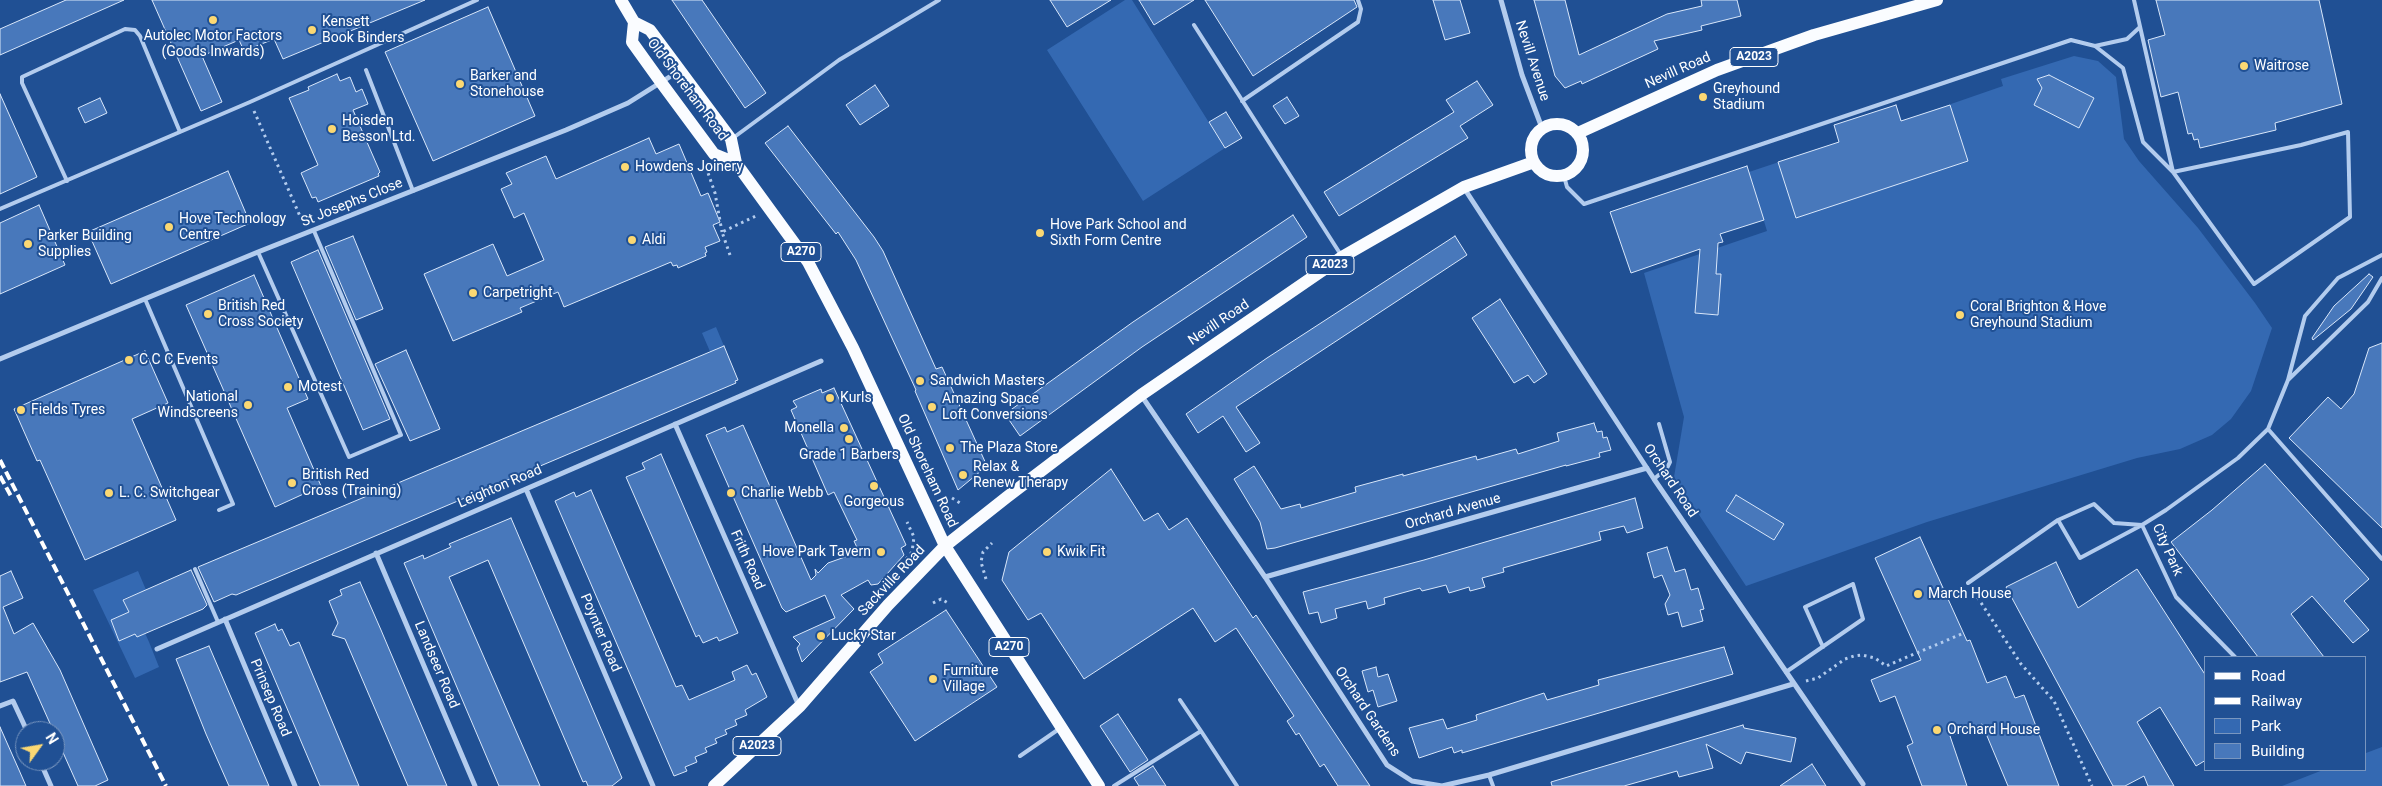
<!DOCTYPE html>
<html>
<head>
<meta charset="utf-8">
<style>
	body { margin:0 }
	#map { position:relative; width:2382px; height:786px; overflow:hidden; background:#205094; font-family:Roboto,sans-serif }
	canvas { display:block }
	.legend { position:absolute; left:2204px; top:656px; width:162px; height:115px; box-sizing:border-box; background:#205094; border:1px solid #7996bf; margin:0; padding:6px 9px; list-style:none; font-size:15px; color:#fff }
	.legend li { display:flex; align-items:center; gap:10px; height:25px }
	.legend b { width:25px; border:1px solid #7996bf }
	.north { position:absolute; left:15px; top:721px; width:50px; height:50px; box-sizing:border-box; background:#205094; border:1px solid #7996bf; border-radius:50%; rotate:58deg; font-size:14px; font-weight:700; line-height:20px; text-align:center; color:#fff }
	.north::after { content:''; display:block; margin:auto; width:18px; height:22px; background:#fbd873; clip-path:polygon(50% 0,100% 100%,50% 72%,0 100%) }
</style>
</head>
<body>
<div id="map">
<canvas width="2382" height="786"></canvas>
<ul class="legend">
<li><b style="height:6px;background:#fafcff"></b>Road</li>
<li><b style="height:6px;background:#fff"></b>Railway</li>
<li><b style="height:14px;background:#3469b2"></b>Park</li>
<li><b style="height:14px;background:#4878bb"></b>Building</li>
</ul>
<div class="north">N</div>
</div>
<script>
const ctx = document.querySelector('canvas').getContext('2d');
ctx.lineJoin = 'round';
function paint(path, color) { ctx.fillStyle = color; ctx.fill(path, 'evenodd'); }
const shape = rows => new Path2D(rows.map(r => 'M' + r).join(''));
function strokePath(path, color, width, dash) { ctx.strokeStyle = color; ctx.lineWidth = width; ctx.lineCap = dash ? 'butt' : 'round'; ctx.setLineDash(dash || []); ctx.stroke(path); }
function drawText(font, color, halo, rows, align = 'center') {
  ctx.font = font + ' Roboto,sans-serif'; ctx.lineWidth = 4; ctx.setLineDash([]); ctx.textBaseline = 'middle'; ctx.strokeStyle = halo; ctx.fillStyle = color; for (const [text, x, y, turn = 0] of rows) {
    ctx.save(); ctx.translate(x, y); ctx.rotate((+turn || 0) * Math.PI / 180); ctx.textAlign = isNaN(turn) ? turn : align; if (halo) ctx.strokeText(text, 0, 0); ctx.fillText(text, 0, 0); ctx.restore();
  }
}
paint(shape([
	[1125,0,1132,0,1225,148,1143,201,1047,50],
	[2074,56,2098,61,2116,77,2124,139,2139,161,2198,228,2255,303,2272,328,2251,391,2231,419,2212,435,2180,449,2137,458,1927,522,1746,586,1674,477,1684,417,1644,273,1767,231,1749,172,1839,142,1834,125,1896,105,1902,121,2003,86,2001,79],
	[716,327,724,346,716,349,722,362,715,363,702,333],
	[138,571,152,604,141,592,123,599,129,612,111,621,120,641,135,634,137,637,145,633,149,642,159,667,135,678,93,590],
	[2382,747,2382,786,2282,786,2323,770,2366,770,2366,753]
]), '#3469b2');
const building = shape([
	[66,0,124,0,0,55,0,29,66,0],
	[152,0,425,0,283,59,274,39,244,51,239,40,202,56,222,102,201,111,152,0],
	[672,0,702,0,766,93,745,108,672,0],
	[1050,0,1111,0,1067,27,1050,0],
	[1139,0,1194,0,1154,25,1139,0],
	[1205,0,1354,0,1357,7,1253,76,1205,0],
	[1433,0,1460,0,1470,33,1445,40,1433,0],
	[1534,0,1565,0,1579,55,1667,14,1702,6,1701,0,1737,0,1741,16,1701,26,1702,30,1654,41,1658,49,1582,84,1581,81,1565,88,1555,76,1534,0],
	[2156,0,2319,0,2342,104,2275,123,2276,130,2200,148,2198,139,2194,140,2192,133,2188,134,2178,92,2161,97,2148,40,2165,35,2156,0],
	[488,7,535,116,433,161,385,52,488,7],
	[337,74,340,81,350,77,356,92,362,89,368,104,353,110,380,172,378,174,379,176,318,202,316,197,312,198,301,173,318,165,289,98,309,90,308,87,337,74],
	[2049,75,2094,98,2079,128,2034,105,2042,88,2037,79,2049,75],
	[1477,81,1493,105,1460,126,1468,138,1339,216,1324,192,1454,112,1446,100,1477,81],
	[875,85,889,106,860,125,846,105,875,85],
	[0,94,37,177,0,194,0,94],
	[1287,97,1299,116,1285,124,1273,106,1287,97],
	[100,98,107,113,85,123,78,108,100,98],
	[1896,105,1901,121,1950,105,1968,161,1796,218,1778,162,1839,142,1834,125,1896,105],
	[1226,112,1242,138,1225,148,1209,122,1226,112],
	[788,126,874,237,883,251,936,369,942,367,987,466,958,490,915,391,916,390,856,260,838,232,836,234,765,143,788,126],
	[649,138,656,154,679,144,701,196,708,193,720,222,713,225,720,241,705,247,707,252,705,253,706,256,678,268,677,265,673,266,671,262,564,307,558,292,520,308,522,312,453,341,424,274,493,244,507,276,544,260,524,213,514,218,501,189,512,184,506,173,546,156,556,179,649,138],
	[1747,166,1764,220,1720,234,1723,242,1718,243,1716,274,1721,274,1718,315,1695,313,1700,249,1631,273,1610,212,1747,166],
	[228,171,250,223,111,284,88,232,228,171],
	[39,205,65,265,0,294,0,223,39,205],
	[1293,215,1307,237,1142,347,1020,436,1005,414,1133,322,1293,215],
	[353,236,383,309,356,320,325,247,353,236],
	[1455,236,1467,255,1236,407,1260,443,1246,452,1223,416,1198,433,1186,414,1267,358,1455,236],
	[318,250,390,419,363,430,291,262,318,250],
	[2369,274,2373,277,2351,309,2313,340,2312,338,2334,306,2369,274],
	[254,275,308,399,287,408,321,486,275,507,186,305,254,275],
	[1500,299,1547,374,1534,383,1528,375,1514,383,1472,318,1500,299],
	[2382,343,2382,528,2289,438,2328,397,2341,409,2354,394,2369,348,2382,343],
	[724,346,738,380,735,381,736,383,236,595,232,594,214,602,198,567,724,346],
	[406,350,440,429,410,441,375,364,406,350],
	[145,351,168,403,132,419,176,520,85,560,40,460,37,461,14,409,145,351],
	[834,388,906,545,901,548,904,555,878,584,871,585,868,580,841,595,854,609,802,662,797,648,800,644,793,637,835,618,825,595,786,612,782,608,706,435,725,427,727,432,743,425,811,580,816,575,815,569,818,573,828,563,859,552,854,541,857,540,834,492,828,495,791,410,797,407,793,401,821,389,822,393,834,388],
	[1594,423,1597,432,1602,431,1603,438,1607,437,1611,450,1599,453,1600,457,1566,466,1566,465,1275,548,1267,549,1260,522,1234,479,1254,466,1281,509,1300,504,1301,508,1356,492,1355,487,1403,474,1403,476,1476,456,1477,460,1516,449,1518,454,1559,441,1557,433,1594,423],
	[661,454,738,633,719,641,717,637,703,643,699,635,696,637,626,477,645,469,642,463,661,454],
	[2265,464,2369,579,2344,601,2369,630,2353,643,2312,596,2291,614,2324,657,2258,657,2171,542,2212,510,2265,464],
	[1111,469,1144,521,1158,513,1169,530,1187,518,1253,618,1256,615,1370,786,1338,786,1324,764,1320,767,1299,733,1296,735,1287,721,1294,716,1236,628,1215,642,1193,608,1084,679,1041,613,1028,620,1002,580,1009,552,1111,469],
	[591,490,676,687,682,685,689,700,735,680,732,672,747,665,752,675,756,673,767,697,745,710,747,715,735,720,737,725,725,730,727,734,715,739,717,743,705,748,707,752,695,757,697,762,685,767,687,771,674,776,555,501,574,492,576,497,591,490],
	[1736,495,1784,524,1774,540,1726,511,1736,495],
	[1635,498,1643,528,1627,533,1624,526,1599,532,1601,540,1503,568,1504,572,1482,578,1485,587,1470,591,1469,587,1449,593,1446,585,1422,591,1420,588,1384,598,1385,604,1368,609,1366,601,1335,609,1337,618,1321,623,1318,612,1309,614,1303,592,1424,560,1635,498],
	[511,518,622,778,612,786,588,786,586,781,583,782,488,560,449,577,540,786,499,786,404,563,423,555,424,559,451,547,449,544,511,518],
	[1920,537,1967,641,1970,640,1987,683,2006,676,2015,698,2024,695,2059,786,2008,786,1982,724,1950,736,1967,786,1922,786,1907,746,1913,743,1895,696,1880,702,1871,680,1921,660,1875,558,1920,537],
	[1667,547,1675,572,1685,569,1691,590,1698,588,1704,609,1700,610,1703,621,1682,627,1678,612,1668,615,1665,604,1670,595,1662,575,1654,578,1647,553,1667,547],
	[2056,562,2078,608,2137,569,2206,676,2206,760,2196,766,2160,707,2137,722,2174,786,2148,786,2144,776,2125,786,2113,786,2006,587,2056,562],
	[191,570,207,605,203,609,158,628,137,637,135,634,119,641,111,620,129,612,123,600,191,570],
	[11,571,23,598,3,607,14,634,33,623,60,670,108,780,95,786,78,786,27,672,0,682,0,576,11,571],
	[360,582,381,630,447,786,408,786,345,639,332,635,338,623,329,601,342,595,340,590,360,582],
	[946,610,997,687,915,741,870,672,883,663,878,654,946,610],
	[275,624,278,631,282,629,290,646,299,642,359,786,320,786,255,633,275,624],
	[209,646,269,786,229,786,206,734,176,659,209,646],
	[1724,647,1733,674,1462,753,1462,750,1454,753,1452,747,1419,758,1409,728,1443,719,1447,729,1477,720,1476,715,1544,693,1547,700,1599,685,1598,680,1724,647],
	[1376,667,1378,677,1388,674,1397,701,1378,707,1373,690,1368,692,1362,671,1376,667],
	[1118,714,1148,760,1130,772,1100,726,1118,714],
	[1743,725,1744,728,1796,738,1791,762,1746,752,1741,764,1706,744,1713,768,1679,777,1677,771,1624,786,1552,786,1551,782,1743,725],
	[0,727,19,770,26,786,0,786,0,727],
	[1812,764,1826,786,1780,786,1812,764],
	[1153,766,1166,786,1139,786,1134,778,1153,766]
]);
paint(building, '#4878bb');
strokePath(building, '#d9e7fa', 1);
strokePath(shape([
	[254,111,303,223],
	[706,167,715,193,722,232],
	[730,255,722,232,756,216],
	[952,498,960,503],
	[902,564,912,552,914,537,907,522],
	[986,579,981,562,983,552,992,543],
	[1974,592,2021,664,2054,701,2092,786],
	[933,603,941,599,948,603],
	[1806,681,1818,678,1845,659,1854,656,1862,655,1875,658,1886,666,1964,633]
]), '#b3ccee', 3, [2.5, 4]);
strokePath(shape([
	[1194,25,1341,255],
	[2095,46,2127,39,2140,27],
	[366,70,413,191],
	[1242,101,1358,22,1361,9,1358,0],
	[733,138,839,60,939,0],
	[1564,176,1567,187,1584,204,2071,40,2095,46,2123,68,2143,142,2173,172,2254,284,2350,217,2348,132,2301,145,2173,172,2134,0],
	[67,181,22,83,22,77,125,29,135,30,140,36,180,132],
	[0,209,250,102,477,0],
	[258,252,349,457,401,435,314,231],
	[145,299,233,504,219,510],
	[2288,380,2368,302,2382,278],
	[2268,429,2382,559],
	[1654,479,1667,468,1670,462,1659,424],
	[2142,525,2114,523,2094,504,2058,520,2080,558,2142,525,2166,510,2238,458,2268,429,2288,380,2305,316,2338,278,2382,255],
	[2142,525,2176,597,2235,657],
	[195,569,218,622],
	[1968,583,2058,520],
	[1786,672,1863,619,1853,584,1805,607,1823,647],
	[1180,700,1201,731],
	[1020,756,1059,729],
	[1489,775,1493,786],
	[1114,786,1201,731,1237,786]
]), '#b3ccee', 4);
strokePath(shape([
	[1501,0,1522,75,1542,128],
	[1464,188,1654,479,1863,784],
	[0,359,258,252,566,130,628,103,679,71],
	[1141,395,1265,577,1387,765,1412,781,1442,786,1489,775,1793,684],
	[675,424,799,706],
	[526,489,653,786],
	[376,553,475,786],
	[1265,577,1647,468],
	[225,619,295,786],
	[157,649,821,361],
	[0,706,13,701,27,731],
	[40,761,51,786]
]), '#b3ccee', 5);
strokePath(shape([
	[621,0,634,22,650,30,731,139,736,163,808,262,853,348,945,546,1099,786],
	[634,22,632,42,660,81,714,154,736,163],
	'1531 150a26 26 0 1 1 52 0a26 26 0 1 1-52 0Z',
	[1578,133,1717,70,1814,35,1937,0],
	[714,786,800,706,888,605,945,546,1007,497,1141,395,1342,257,1464,187,1534,162]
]), '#fafcff', 12);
strokePath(shape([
	[0,460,166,786],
	[0,476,12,498]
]), '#fff', 4, [9, 4]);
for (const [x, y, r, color] of [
	[213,20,5,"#fbd873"],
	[312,30,5,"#fbd873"],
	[2244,66,5,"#fbd873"],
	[460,84,5,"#fbd873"],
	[1703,97,5,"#fbd873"],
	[332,129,5,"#fbd873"],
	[625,167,5,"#fbd873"],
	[169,227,5,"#fbd873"],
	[1040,233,5,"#fbd873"],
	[632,240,5,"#fbd873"],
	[28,244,5,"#fbd873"],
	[473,293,5,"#fbd873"],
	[208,314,5,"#fbd873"],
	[1960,315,5,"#fbd873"],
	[129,360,5,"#fbd873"],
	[920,381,5,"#fbd873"],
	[288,387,5,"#fbd873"],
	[830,398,5,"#fbd873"],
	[248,405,5,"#fbd873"],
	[932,407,5,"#fbd873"],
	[21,410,5,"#fbd873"],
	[844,428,5,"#fbd873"],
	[849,439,5,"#fbd873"],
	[950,448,5,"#fbd873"],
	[963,475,5,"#fbd873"],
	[292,483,5,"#fbd873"],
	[874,486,5,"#fbd873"],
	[109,493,5,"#fbd873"],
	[731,493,5,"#fbd873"],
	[881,552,5,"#fbd873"],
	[1047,552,5,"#fbd873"],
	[1918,594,5,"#fbd873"],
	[821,636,5,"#fbd873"],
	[933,679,5,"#fbd873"],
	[1937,730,5,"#fbd873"]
]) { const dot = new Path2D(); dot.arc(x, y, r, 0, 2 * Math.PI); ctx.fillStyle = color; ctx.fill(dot); strokePath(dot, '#205094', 2); }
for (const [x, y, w] of [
	[1754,57,48],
	[801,252,40],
	[1330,265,48],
	[1009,647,40],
	[757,746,48]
]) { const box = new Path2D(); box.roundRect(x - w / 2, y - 9.5, w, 19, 4); ctx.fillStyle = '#205094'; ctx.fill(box); strokePath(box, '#fff', 1); }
drawText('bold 12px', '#fff', null, [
	["A2023",1754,57],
	["A270",801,252],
	["A2023",1330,265],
	["A270",1009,647],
	["A2023",757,746]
]);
drawText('14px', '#fff', '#205094', [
	["Kensett",322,22],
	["Book Binders",322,38],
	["Autolec Motor Factors",213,36,"center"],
	["(Goods Inwards)",213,52,"center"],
	["Waitrose",2254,66],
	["Barker and",470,76],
	["Stonehouse",470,92],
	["Greyhound",1713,89],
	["Stadium",1713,105],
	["Hoisden",342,121],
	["Besson Ltd.",342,137],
	["Howdens Joinery",635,167],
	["Hove Technology",179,219],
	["Centre",179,235],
	["Hove Park School and",1050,225],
	["Sixth Form Centre",1050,241],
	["Parker Building",38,236],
	["Supplies",38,252],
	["Aldi",642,240],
	["Carpetright",483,293],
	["British Red",218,306],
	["Cross Society",218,322],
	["Coral Brighton & Hove",1970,307],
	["Greyhound Stadium",1970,323],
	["C C C Events",139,360],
	["Sandwich Masters",930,381],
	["Motest",298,387],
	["National",238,397,"right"],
	["Windscreens",238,413,"right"],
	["Kurls",840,398],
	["Amazing Space",942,399],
	["Loft Conversions",942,415],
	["Fields Tyres",31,410],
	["Monella",834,428,"right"],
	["The Plaza Store",960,448],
	["Grade 1 Barbers",849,455,"center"],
	["Relax &",973,467],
	["Renew Therapy",973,483],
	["British Red",302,475],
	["Cross (Training)",302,491],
	["L. C. Switchgear",119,493],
	["Charlie Webb",741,493],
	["Gorgeous",874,502,"center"],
	["Hove Park Tavern",871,552,"right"],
	["Kwik Fit",1057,552],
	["March House",1928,594],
	["Lucky Star",831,636],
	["Furniture",943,671],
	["Village",943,687],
	["Orchard House",1947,730]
], 'left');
drawText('14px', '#fff', '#205094', [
	["Nevill Avenue",1532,61,72],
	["Nevill Road",1678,71,-24],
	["Old Shoreham Road",687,90,53],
	["St Josephs Close",352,203,-22],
	["Nevill Road",1219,323,-34],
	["Old Shoreham Road",927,471,65],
	["Orchard Road",1670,481,56],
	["Leighton Road",500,487,-23],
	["Orchard Avenue",1453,512,-16],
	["City Park",2167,550,66],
	["Frith Road",747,560,66],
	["Sackville Road",892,581,-47],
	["Poynter Road",600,633,67],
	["Landseer Road",436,665,67],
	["Prinsep Road",270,698,67],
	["Orchard Gardens",1367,712,56]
]);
</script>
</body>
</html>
